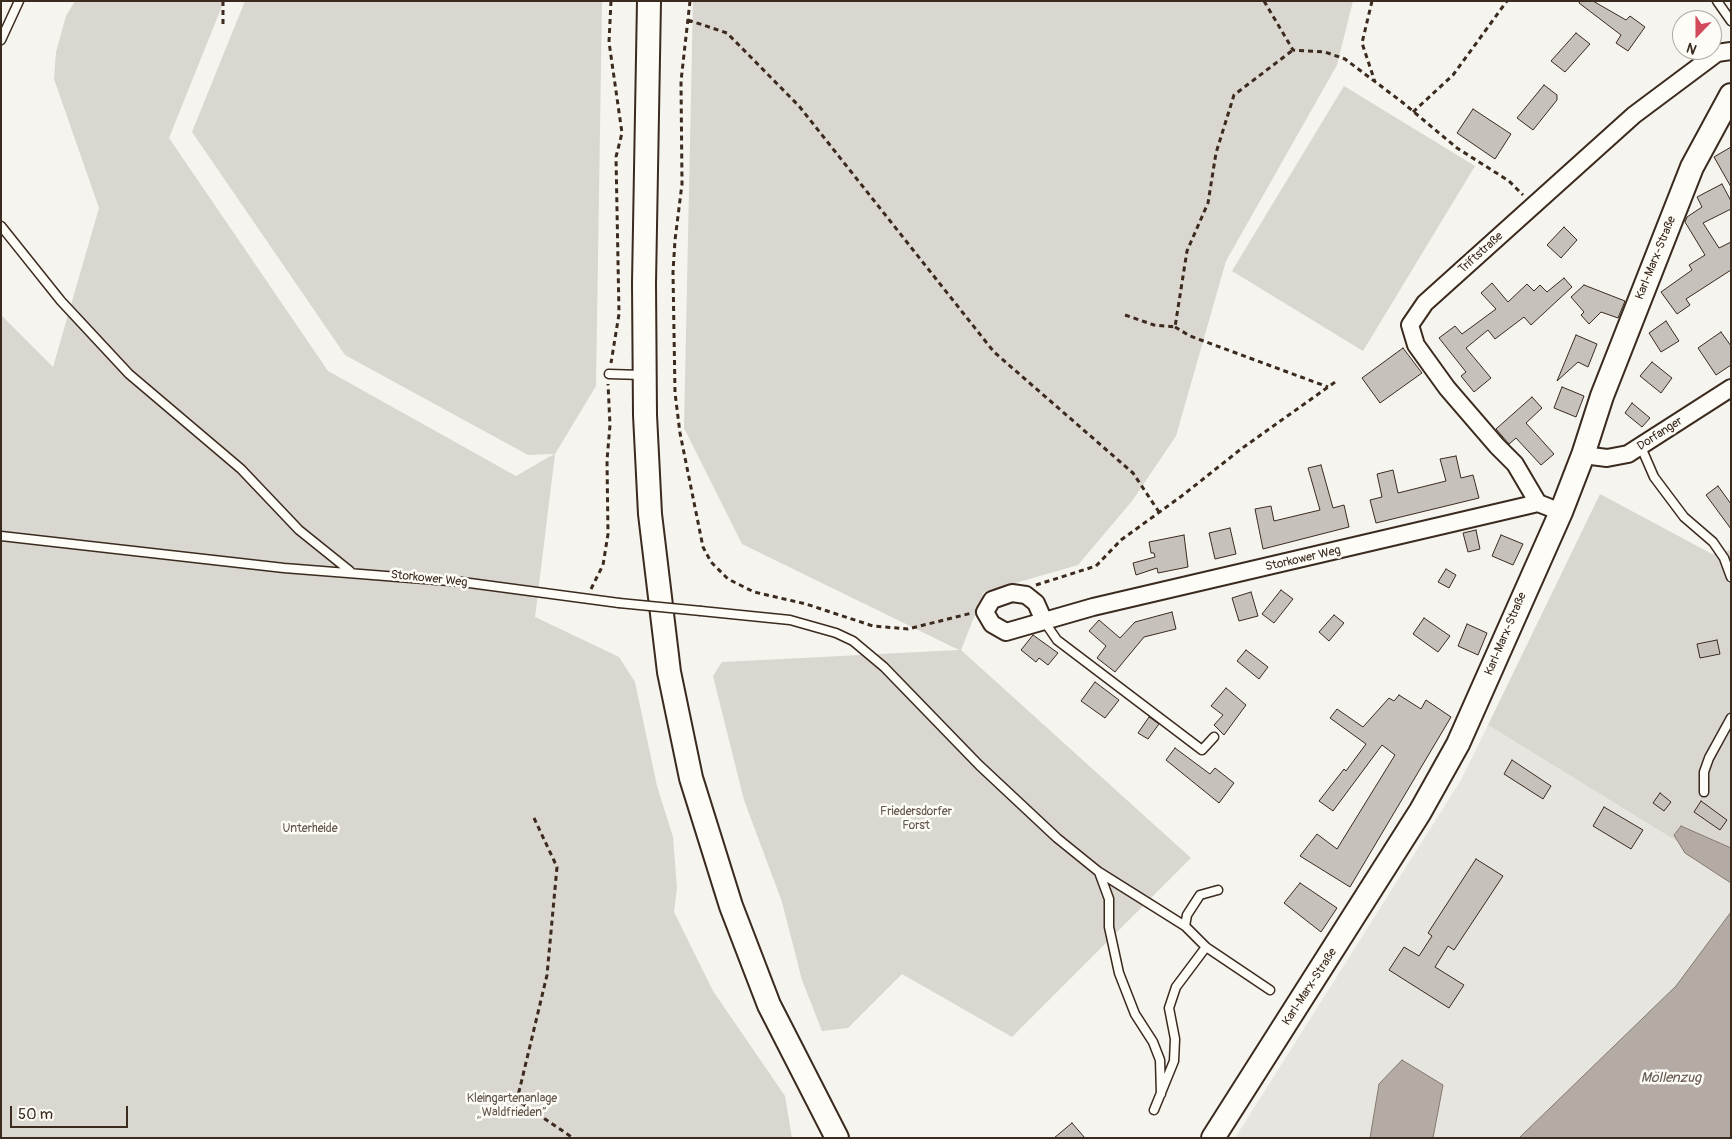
<!DOCTYPE html>
<html>
<head>
<meta charset="utf-8">
<style>
	body { margin:0 }
	#map { position:relative; width:1732px; height:1139px; overflow:hidden; background:#f5f4ee; font-family:Pangolin,sans-serif }
	canvas { display:block }
	.frame { position:absolute; inset:0; border:2px solid #3b2a1e; pointer-events:none }
	.north { position:absolute; left:1672px; top:10px; width:50px; height:50px; box-sizing:border-box; background:#fdfcf7; border:1px solid #afa8a0; border-radius:50%; rotate:202deg; font-size:14px; font-weight:700; line-height:20px; text-align:center; color:#3b2a1e }
	.north::after { content:''; display:block; margin:auto; width:18px; height:22px; background:#d1495b; clip-path:polygon(50% 0,100% 100%,50% 72%,0 100%) }
	.scale { position:absolute; left:10px; top:1106px; width:118px; height:22px; box-sizing:border-box; border:2px solid #3b2a1e; border-top:0; padding-left:6px; font-size:15px; line-height:18px; white-space:nowrap; color:#3b2a1e; -webkit-text-stroke:4px #fdfcf7; paint-order:stroke }
</style>
</head>
<body>
<div id="map">
<canvas width="1732" height="1139"></canvas>
<div class="frame"></div>
<div class="north">N</div>
<div class="scale">50 m</div>
</div>
<script>
const ctx = document.querySelector('canvas').getContext('2d');
ctx.lineJoin = 'round';
function paint(path, color) { ctx.fillStyle = color; ctx.fill(path, 'evenodd'); }
const shape = rows => new Path2D(rows.map(r => 'M' + r).join(''));
function strokePath(path, color, width, dash) { ctx.strokeStyle = color; ctx.lineWidth = width; ctx.lineCap = dash ? 'butt' : 'round'; ctx.setLineDash(dash || []); ctx.stroke(path); }
function drawText(font, color, halo, rows, align = 'center') {
  ctx.font = font + ' Pangolin,sans-serif'; ctx.lineWidth = 5; ctx.setLineDash([]); ctx.textBaseline = 'middle'; ctx.strokeStyle = halo; ctx.fillStyle = color; for (const [text, x, y, turn = 0] of rows) {
    ctx.save(); ctx.translate(x, y); ctx.rotate((+turn || 0) * Math.PI / 180); ctx.textAlign = isNaN(turn) ? turn : align; if (halo) ctx.strokeText(text, 0, 0); ctx.fillText(text, 0, 0); ctx.restore();
  }
}
paint(shape([
	[1488,725,1678,842,1685,853,1731,883,1731,912,1676,986,1519,1138,1433,1138,1443,1085,1379,1084,1370,1138,1235,1138,1461,780]
]), '#e7e5df');
paint(shape([
	[75,1,224,1,169,138,328,371,516,476,554,454,528,455,345,355,192,132,245,1,602,1,596,386,555,454,535,617,619,657,635,682,657,786,673,837,677,888,674,912,713,991,785,1096,792,1138,1,1138,1,315,53,367,99,208,54,79,56,52,66,16],
	[693,1,1353,1,1337,65,1226,261,1176,436,1132,501,1078,565,984,592,961,650,1191,858,1012,1037,902,974,848,1028,822,1031,802,980,782,902,744,800,713,676,722,662,959,650,742,544,684,428],
	[1344,86,1475,166,1363,351,1232,271],
	[1600,494,1712,554,1731,550,1731,848,1681,826,1674,834,1678,842,1488,725]
]), '#dad6d0');
const water = shape([
	[1681,826,1731,848,1731,883,1685,853,1674,835,1681,826],
	[1731,912,1731,1138,1519,1138,1676,986,1731,912],
	[1402,1060,1443,1085,1433,1138,1370,1138,1379,1084,1402,1060]
]);
paint(water, '#b4aca4');
strokePath(water, '#84786e', 1);
const building = shape([
	[1580,1,1593,1,1626,20,1630,16,1645,27,1628,51,1616,43,1621,35,1579,3,1580,1],
	[1576,33,1590,44,1565,72,1551,61,1576,33],
	[1544,85,1557,95,1557,100,1533,130,1517,118,1544,85],
	[1473,109,1511,134,1495,159,1457,133,1473,109],
	[1731,147,1731,187,1714,157,1731,147],
	[1722,184,1731,201,1731,209,1703,223,1719,248,1731,242,1731,270,1686,299,1690,305,1677,314,1661,292,1692,270,1689,265,1705,255,1685,222,1687,217,1702,207,1697,197,1722,184],
	[1564,227,1577,240,1561,258,1547,245,1564,227],
	[1564,278,1572,287,1531,325,1524,317,1495,339,1488,330,1466,348,1491,378,1474,392,1461,376,1466,372,1439,338,1455,326,1462,334,1496,309,1481,293,1492,283,1508,302,1527,284,1534,291,1540,285,1547,292,1564,278],
	[1584,285,1625,301,1618,318,1601,312,1589,324,1581,315,1584,312,1571,297,1584,285],
	[1666,321,1679,341,1661,352,1649,333,1666,321],
	[1721,332,1731,346,1731,365,1716,375,1698,348,1721,332],
	[1576,335,1597,344,1588,367,1578,362,1557,381,1576,335],
	[1403,348,1422,373,1380,403,1362,378,1403,348],
	[1652,362,1672,378,1661,393,1640,376,1652,362],
	[1562,387,1584,396,1576,417,1554,408,1562,387],
	[1532,397,1542,408,1526,423,1554,454,1541,465,1516,438,1509,444,1496,429,1532,397],
	[1632,403,1650,418,1642,427,1625,413,1632,403],
	[1456,456,1461,478,1473,475,1479,498,1376,523,1370,500,1382,497,1377,474,1393,470,1398,493,1446,481,1440,459,1456,456],
	[1321,465,1333,508,1344,505,1349,527,1263,549,1255,509,1271,506,1274,521,1320,510,1308,468,1321,465],
	[1718,486,1731,504,1731,529,1706,495,1718,486],
	[1230,528,1236,554,1215,559,1209,533,1230,528],
	[1476,530,1480,549,1468,552,1463,533,1476,530],
	[1184,535,1188,567,1158,573,1157,568,1136,575,1133,563,1155,557,1154,553,1151,553,1149,542,1184,535],
	[1501,535,1523,544,1513,565,1492,556,1501,535],
	[1446,569,1456,575,1449,588,1438,582,1446,569],
	[1281,590,1293,599,1274,623,1262,614,1281,590],
	[1251,592,1258,616,1239,621,1232,598,1251,592],
	[1172,612,1176,629,1144,637,1115,672,1097,658,1106,646,1089,631,1099,620,1120,638,1135,622,1172,612],
	[1334,615,1344,623,1329,641,1319,632,1334,615],
	[1424,618,1450,636,1438,652,1413,634,1424,618],
	[1467,624,1487,633,1478,655,1458,646,1467,624],
	[1033,635,1058,653,1048,665,1039,658,1036,662,1021,650,1033,635],
	[1717,640,1720,654,1700,658,1697,644,1717,640],
	[1246,650,1268,667,1259,679,1237,661,1246,650],
	[1095,682,1119,700,1105,718,1081,701,1095,682],
	[1226,688,1246,705,1224,735,1214,725,1223,715,1211,706,1226,688],
	[1399,695,1421,709,1426,700,1451,717,1350,887,1300,856,1317,834,1337,849,1395,755,1382,745,1333,811,1319,801,1344,769,1346,771,1366,744,1330,718,1337,709,1363,727,1389,698,1394,701,1399,695],
	[1149,717,1159,724,1148,739,1138,733,1149,717],
	[1175,748,1210,774,1215,768,1234,783,1219,803,1166,760,1175,748],
	[1512,760,1551,786,1543,799,1504,774,1512,760],
	[1660,793,1671,802,1664,811,1653,803,1660,793],
	[1701,801,1727,820,1720,830,1694,812,1701,801],
	[1604,807,1643,830,1631,849,1593,826,1604,807],
	[1476,859,1503,876,1454,950,1448,946,1435,967,1464,985,1449,1008,1389,970,1404,947,1419,956,1432,936,1428,933,1476,859],
	[1300,883,1337,908,1321,932,1284,903,1300,883],
	[1072,1123,1085,1138,1054,1138,1072,1123]
]);
paint(building, '#c7c1bb');
strokePath(building, '#3b2a1e', 1);
const lane = shape([
	[1717,1,1731,21],
	[1,40,19,1],
	[1,226,61,301,129,374,241,469,299,530,350,571],
	[609,374,642,375],
	[1641,447,1654,477,1684,517,1713,542,1724,558,1731,577],
	[1,536,284,568,462,582,619,603],
	[701,611,790,620,836,633,853,641,884,667,979,765,1057,838,1099,872,1185,926,1206,947,1270,990],
	[1044,621,1057,640,1202,750,1214,737],
	[1704,792,1704,772,1709,758,1731,718],
	[1099,872,1109,899,1109,927,1119,973,1135,1014,1153,1042,1160,1060,1161,1094],
	[1185,926,1187,915,1200,895,1218,890],
	[1154,1110,1174,1061,1175,1039,1169,1008,1176,987,1206,947]
]);
const street = shape([
	[1583,455,1607,458,1628,454,1731,388],
	[1538,503,1515,464,1497,446,1447,388,1416,345,1410,325,1425,303,1634,115,1717,53,1731,51],
	[1044,621,1036,603,1026,595,1012,593,992,600,985,612,992,624,1006,632,1093,607,1538,503,1561,512]
]);
const secondary = shape([
	[649,1,644,283,645,415,650,514,669,672,691,778,731,906,769,1005,837,1138],
	[1213,1138,1420,812,1458,744,1561,512,1583,455,1602,396,1692,167,1731,95]
]);
strokePath(lane, '#3b2a1e', 11);
strokePath(street, '#3b2a1e', 20);
strokePath(secondary, '#3b2a1e', 26);
strokePath(shape([
	[223,1,223,25],
	[611,1,609,42,622,133,616,157,619,314,611,363],
	[690,1,681,81,682,184,675,240,673,272,675,393,680,433,703,547,711,562,728,579,754,592,806,604,873,626,908,629,972,613],
	[1264,1,1293,50,1325,52,1345,59,1402,102,1457,148,1509,181,1523,195],
	[1372,1,1362,43,1375,82],
	[688,20,727,33,799,106,994,352,1133,473,1159,512],
	[1413,112,1453,75,1507,1],
	[1125,315,1154,325,1175,327,1187,251,1208,203,1216,153,1234,95,1293,50],
	[1175,327,1190,336,1328,387],
	[1036,585,1096,566,1121,540,1183,495,1241,449,1338,380],
	[591,589,603,565,608,534,607,460,610,425,608,384],
	[534,818,557,867,547,975,517,1100,573,1138]
]), '#3b2a1e', 3, [5, 4]);
strokePath(lane, '#fdfcf7', 8);
strokePath(street, '#fdfcf7', 16);
strokePath(secondary, '#fdfcf7', 22);
const laneBridge = shape([
	[619,603,701,611]
]);
strokePath(laneBridge, '#3b2a1e', 11, []);
strokePath(laneBridge, '#fdfcf7', 8);
drawText('12px', '#3b2a1e', '#fdfcf7', [
	["Triftstraße",1481,253,-42],
	["Karl-Marx-Straße",1656,258,-68],
	["Dorfanger",1660,434,-33],
	["Storkower Weg",1303,559,-13],
	["Storkower Weg",429,579,6],
	["Karl-Marx-Straße",1506,634,-67],
	["Karl-Marx-Straße",1310,987,-57]
]);
drawText('12px', '#63554a', '#fdfcf7', [
	["Friedersdorfer",916,812],
	["Forst",916,826],
	["Unterheide",310,829],
	["Kleingartenanlage",512,1099],
	["„Waldfrieden“",512,1113]
]);
drawText('italic 14px', '#65584d', '#fdfcf7', [
	["Möllenzug",1671,1078]
]);
</script>
</body>
</html>
